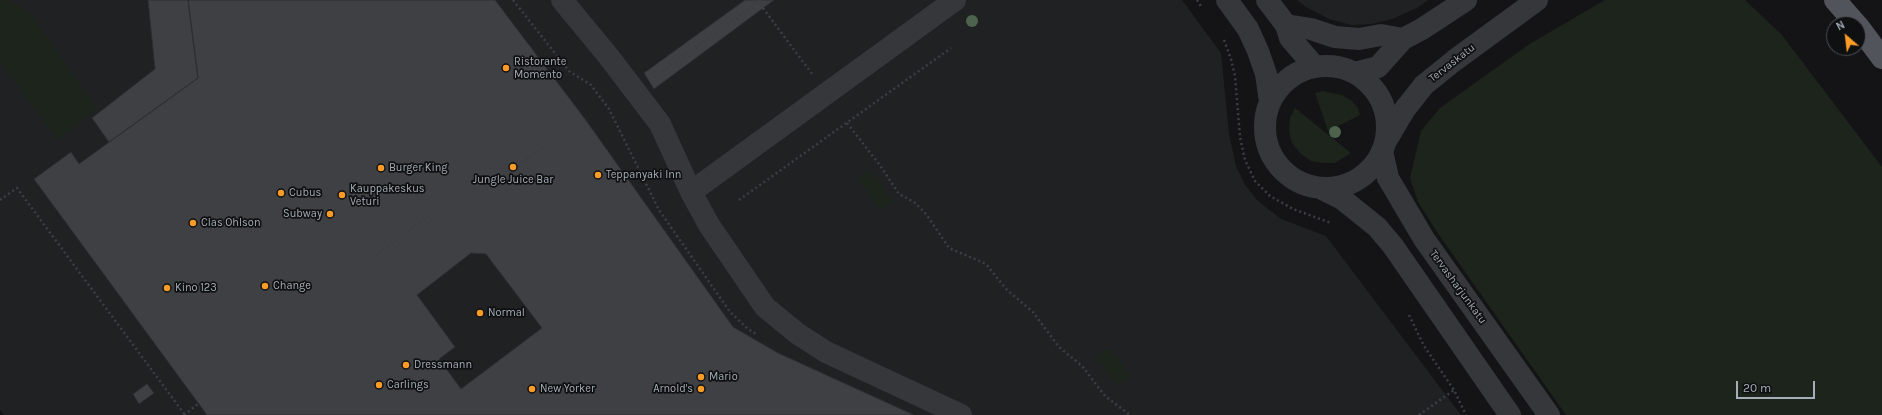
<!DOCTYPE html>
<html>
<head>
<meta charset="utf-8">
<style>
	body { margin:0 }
	#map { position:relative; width:1882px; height:415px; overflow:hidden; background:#141416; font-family:Karla,sans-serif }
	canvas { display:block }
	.north { position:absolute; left:1826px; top:16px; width:40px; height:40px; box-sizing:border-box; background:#0f1011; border:1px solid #4b4f53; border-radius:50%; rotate:332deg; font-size:11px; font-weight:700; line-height:16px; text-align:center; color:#a5adb7 }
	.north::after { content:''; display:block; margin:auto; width:14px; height:18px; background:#fc9c27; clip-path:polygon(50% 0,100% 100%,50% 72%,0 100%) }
	.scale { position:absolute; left:1736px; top:381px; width:79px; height:18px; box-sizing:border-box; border:2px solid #a5adb7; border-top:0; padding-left:5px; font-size:12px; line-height:14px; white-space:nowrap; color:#a5adb7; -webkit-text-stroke:3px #0f1011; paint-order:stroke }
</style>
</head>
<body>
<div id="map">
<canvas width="1882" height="415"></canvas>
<div class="north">N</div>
<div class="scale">20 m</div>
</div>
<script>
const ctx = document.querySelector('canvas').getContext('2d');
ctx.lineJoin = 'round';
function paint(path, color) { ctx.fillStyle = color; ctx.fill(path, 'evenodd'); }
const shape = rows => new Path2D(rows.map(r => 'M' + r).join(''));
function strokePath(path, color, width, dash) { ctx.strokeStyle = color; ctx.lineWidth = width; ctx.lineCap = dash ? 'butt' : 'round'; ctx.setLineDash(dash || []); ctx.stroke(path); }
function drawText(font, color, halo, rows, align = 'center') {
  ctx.font = font + ' Karla,sans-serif'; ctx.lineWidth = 3.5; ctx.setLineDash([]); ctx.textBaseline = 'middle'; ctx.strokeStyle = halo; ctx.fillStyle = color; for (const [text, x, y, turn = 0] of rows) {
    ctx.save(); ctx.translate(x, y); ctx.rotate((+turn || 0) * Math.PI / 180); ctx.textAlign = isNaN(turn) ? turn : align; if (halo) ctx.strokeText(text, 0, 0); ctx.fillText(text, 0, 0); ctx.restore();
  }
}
paint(shape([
	[0,0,1182,0,1221,53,1229,134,1236,166,1245,185,1258,201,1281,219,1326,236,1461,415,4,415,0,410],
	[1297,0,1428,0,1417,8,1392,19,1371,24,1351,25,1329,19,1306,7]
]), '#202123');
paint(shape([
	[0,0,9,0,30,13,97,108,58,140,0,62],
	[1605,0,1745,0,1782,35,1882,167,1882,415,1566,415,1437,232,1418,202,1410,178,1421,131,1440,108,1531,43],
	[1323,91,1342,95,1352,101,1358,108,1360,115,1328,131,1315,93],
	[1295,108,1351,153,1335,163,1323,163,1311,161,1300,153,1292,143,1289,131,1290,118],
	[870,170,893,201,880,210,858,179],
	[1109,348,1131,376,1118,386,1096,357]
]), '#1c241c');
const building = shape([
	[148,0,188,0,198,78,109,142,92,118,155,69,148,0],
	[188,0,495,0,585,119,733,327,778,353,914,415,207,415,34,179,71,152,79,164,198,78,188,0],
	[745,0,774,0,654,89,644,73,745,0],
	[471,253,486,254,542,328,461,389,439,359,455,347,417,295,471,253],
	[147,384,154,393,139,404,133,394,147,384]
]);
paint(building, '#3e4043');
strokePath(building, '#2e2f32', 1);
strokePath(shape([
	[513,0,569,71,591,85,609,109,659,210,730,312,748,329,756,334],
	[757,0,812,74],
	[1197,0,1202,8],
	[1224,40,1231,59,1235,76,1240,137,1245,160,1255,181,1270,196,1293,209,1331,223],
	[654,77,761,0],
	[847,123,879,164,899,194,914,202,926,214,949,248,986,264,1007,290,1033,312,1059,347,1082,366,1105,396,1130,415],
	[510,172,551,141],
	[0,200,17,188,185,415],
	[739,200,951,48],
	[359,268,429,216],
	[1409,315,1424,346,1454,390,1466,415],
	[184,415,198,404],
	[1419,415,1454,390]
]), '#3b3e43', 2.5, [2, 3]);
strokePath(shape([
	[562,0,609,57,660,124,691,192,709,225,765,307,798,334,826,352,961,415],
	[1227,0,1248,29,1258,51,1266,74,1270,102],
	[1267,0,1286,25,1290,38,1315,67],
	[1286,25,1311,29,1335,37,1359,39,1381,35,1403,39],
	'1265 127a61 61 0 1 1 122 0a61 61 0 1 1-122 0Z',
	[1355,73,1378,67,1403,39,1422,29,1466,0],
	[1386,141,1405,109,1424,85,1455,60,1537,0],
	[1382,151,1388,178,1424,239,1549,415],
	[1320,188,1342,199,1377,227,1393,246,1510,415],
	[691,192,955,0]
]), '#35373b', 22);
strokePath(shape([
	[1835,0,1856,24],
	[1858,26,1882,58]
]), '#51545b', 22);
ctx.fillStyle = '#4e634e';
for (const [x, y] of [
	[972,21],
	[1335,132]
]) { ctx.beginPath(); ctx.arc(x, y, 6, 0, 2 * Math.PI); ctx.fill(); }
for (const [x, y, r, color] of [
	[506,68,4,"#fc9c27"],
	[513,167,4,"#fc9c27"],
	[381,168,4,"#fc9c27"],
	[598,175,4,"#fc9c27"],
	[281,193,4,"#fc9c27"],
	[342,195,4,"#fc9c27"],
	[330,214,4,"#fc9c27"],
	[193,223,4,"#fc9c27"],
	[265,286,4,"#fc9c27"],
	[167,288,4,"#fc9c27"],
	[480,313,4,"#fc9c27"],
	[406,365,4,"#fc9c27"],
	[701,377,4,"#fc9c27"],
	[379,385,4,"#fc9c27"],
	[532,389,4,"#fc9c27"],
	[701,389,4,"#fc9c27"]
]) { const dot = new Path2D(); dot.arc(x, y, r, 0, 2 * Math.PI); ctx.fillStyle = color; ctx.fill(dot); strokePath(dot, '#0f1011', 1.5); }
drawText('11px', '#a5adb7', '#0f1011', [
	["Ristorante",514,62],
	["Momento",514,75],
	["Burger King",389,168],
	["Teppanyaki Inn",606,175],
	["Jungle Juice Bar",513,180,"center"],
	["Kauppakeskus",350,189],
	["Veturi",350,202],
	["Cubus",289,193],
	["Subway",322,214,"right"],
	["Clas Ohlson",201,223],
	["Change",273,286],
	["Kino 123",175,288],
	["Normal",488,313],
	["Dressmann",414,365],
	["Mario",709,377],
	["Carlings",387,385],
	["New Yorker",540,389],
	["Arnold's",693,389,"right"]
], 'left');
drawText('11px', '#a5adb7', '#0f1011', [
	["Tervaskatu",1452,63,-38],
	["Tervasharjunkatu",1458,287,54]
]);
</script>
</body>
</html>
